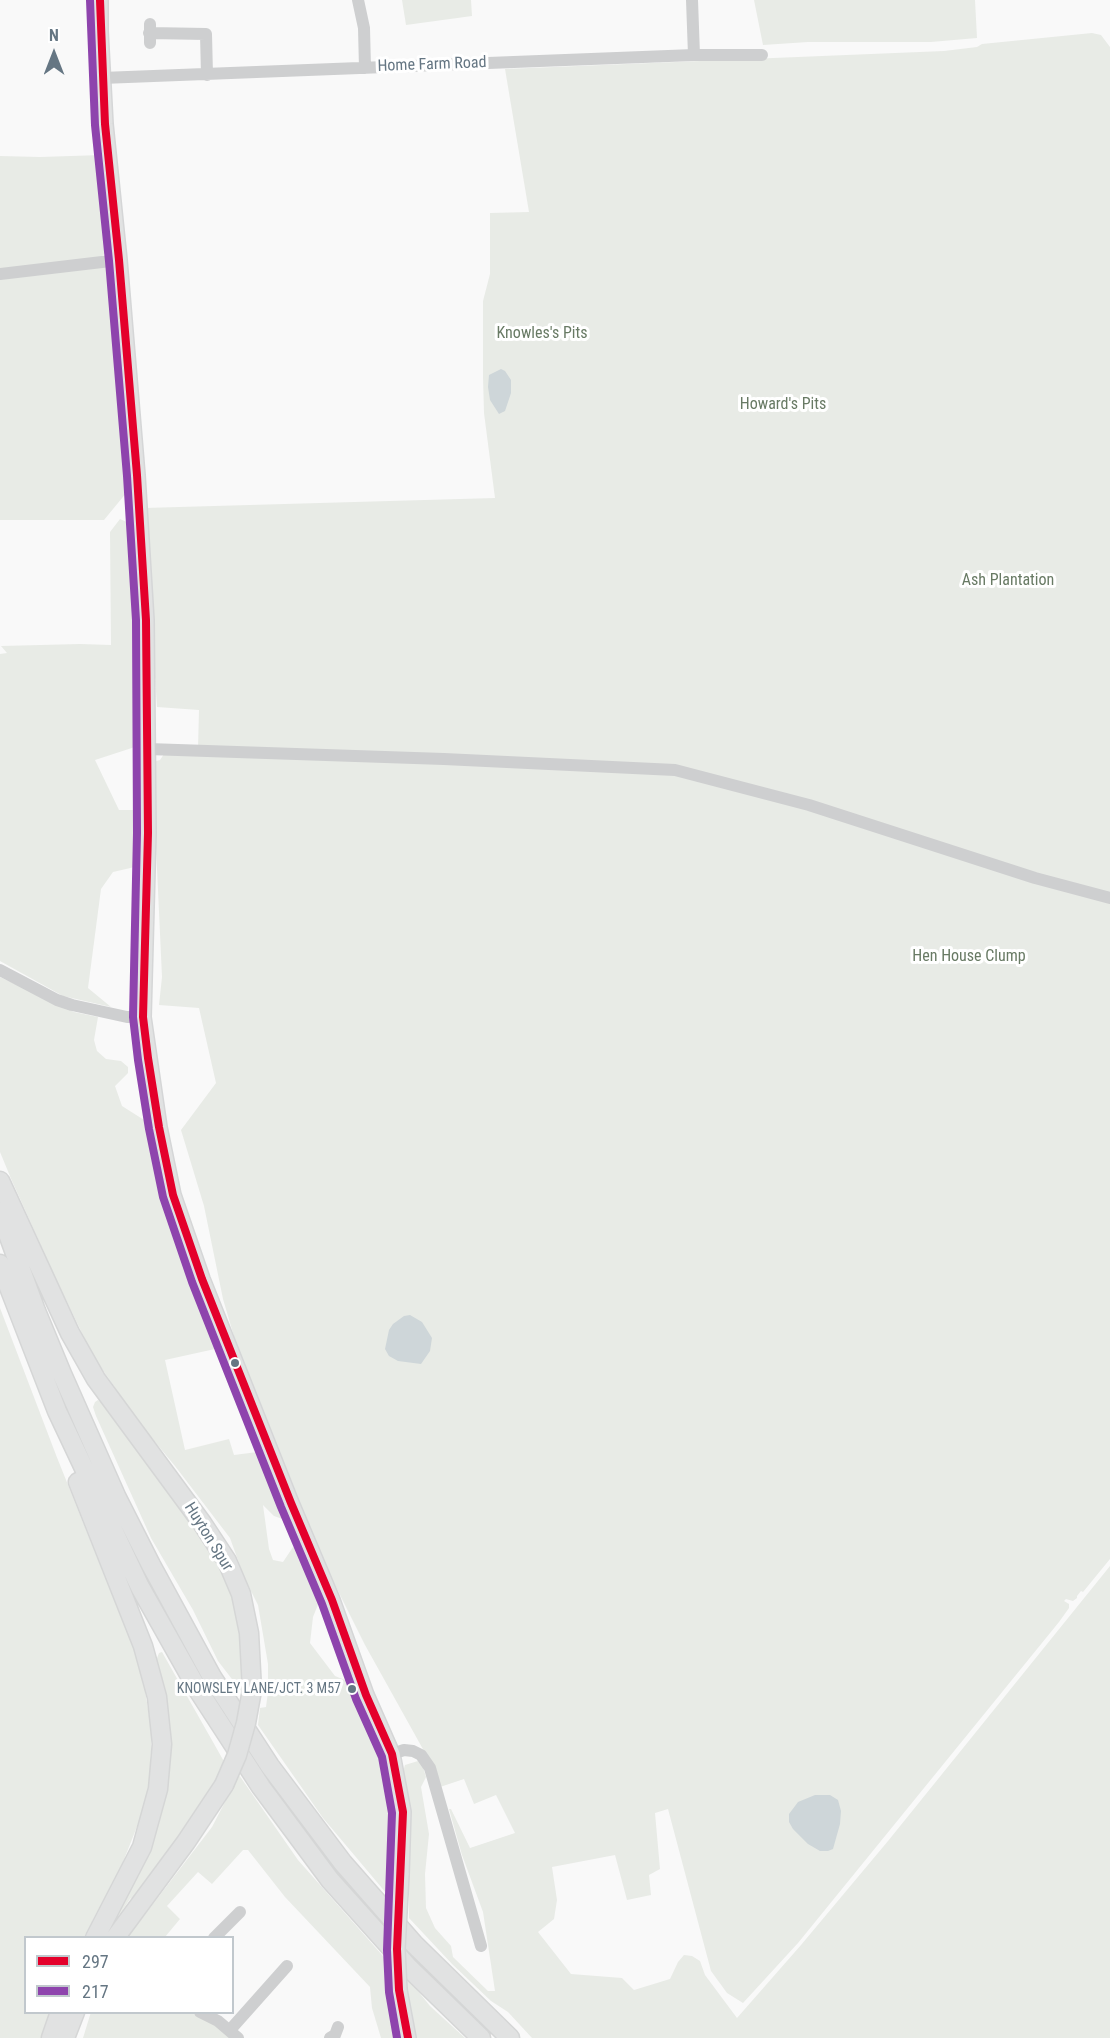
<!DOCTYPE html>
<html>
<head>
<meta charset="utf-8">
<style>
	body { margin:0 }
	#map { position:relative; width:1110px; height:2038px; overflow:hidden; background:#f9f9f9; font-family:"Roboto Condensed",sans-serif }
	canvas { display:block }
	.legend { position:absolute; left:24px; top:1936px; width:210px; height:78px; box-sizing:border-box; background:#fff; border:2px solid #c1c8cd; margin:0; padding:8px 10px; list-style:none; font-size:18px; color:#657683 }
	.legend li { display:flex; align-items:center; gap:12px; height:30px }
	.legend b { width:30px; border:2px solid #c1c8cd }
	.north { position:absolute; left:24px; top:24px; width:60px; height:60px; -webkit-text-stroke:4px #fff; paint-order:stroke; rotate:0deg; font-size:16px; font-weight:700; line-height:24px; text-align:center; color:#657683 }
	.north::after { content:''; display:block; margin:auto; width:21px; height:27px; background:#657683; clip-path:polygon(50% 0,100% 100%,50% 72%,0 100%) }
</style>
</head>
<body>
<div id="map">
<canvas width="1110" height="2038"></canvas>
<ul class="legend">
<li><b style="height:8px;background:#e4002b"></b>297</li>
<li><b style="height:8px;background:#8e44ad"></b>217</li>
</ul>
<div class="north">N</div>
</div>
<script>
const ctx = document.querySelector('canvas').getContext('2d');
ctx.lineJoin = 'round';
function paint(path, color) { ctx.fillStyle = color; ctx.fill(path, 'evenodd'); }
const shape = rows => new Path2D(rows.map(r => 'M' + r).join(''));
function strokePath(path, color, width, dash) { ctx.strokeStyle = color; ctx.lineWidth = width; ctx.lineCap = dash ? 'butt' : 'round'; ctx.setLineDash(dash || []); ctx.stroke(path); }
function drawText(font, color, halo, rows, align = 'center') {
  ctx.font = font + ' "Roboto Condensed",sans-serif'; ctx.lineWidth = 6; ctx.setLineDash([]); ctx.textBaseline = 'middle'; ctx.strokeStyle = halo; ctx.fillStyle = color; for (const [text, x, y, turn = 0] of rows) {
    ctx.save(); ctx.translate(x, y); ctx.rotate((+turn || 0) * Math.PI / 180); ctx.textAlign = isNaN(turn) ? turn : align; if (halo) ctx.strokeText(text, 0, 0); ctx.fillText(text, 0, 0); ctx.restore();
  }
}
paint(shape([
	[402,0,471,0,472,16,406,25],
	[754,0,975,0,977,38,931,42,808,42,763,45],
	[1092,33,1101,35,1110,47,1110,1559,1083,1592,1081,1591,1077,1596,1077,1598,1073,1601,1066,1599,1064,1601,1069,1604,1069,1608,1059,1622,798,1943,743,2003,727,1993,711,1971,668,1809,655,1813,660,1869,649,1875,651,1895,627,1900,615,1855,552,1867,557,1900,554,1919,538,1932,571,1974,622,1978,634,1990,670,1979,678,1962,684,1955,692,1956,700,1961,705,1975,737,2018,801,1945,888,1841,1110,1566,1110,2038,532,2038,508,2012,491,2001,452,1964,409,1918,409,1815,403,1772,405,1765,418,1761,423,1767,426,1777,421,1787,429,1834,425,1874,426,1908,435,1928,451,1946,453,1957,488,1991,495,1991,483,1912,462,1855,449,1809,451,1809,470,1848,515,1833,496,1795,474,1804,464,1779,440,1787,424,1751,365,1645,315,1545,238,1350,223,1299,204,1206,181,1130,216,1083,199,1008,159,1005,162,977,156,847,156,761,160,760,164,754,198,748,199,710,157,707,144,508,495,498,484,413,483,377,483,301,490,274,490,213,529,212,505,69,944,51,977,47,982,44],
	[102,155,113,246,101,257,0,269,0,156,40,157],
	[107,265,127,492,104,520,0,520,0,278],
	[120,519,131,524,140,646,141,745,95,760,119,810,140,810,138,831,139,866,113,872,101,889,88,988,111,1007,63,996,0,961,0,654,7,653,1,646,80,644,111,645,110,532],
	[0,977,74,1012,98,1017,94,1040,97,1051,106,1059,121,1061,128,1067,128,1073,115,1086,122,1106,152,1125,224,1347,165,1360,185,1450,229,1439,234,1455,265,1451,291,1522,274,1516,263,1505,269,1549,273,1560,283,1562,293,1547,302,1552,319,1602,313,1617,310,1643,335,1676,350,1682,358,1707,364,1710,384,1753,394,1822,392,1900,323,1818,258,1725,260,1708,266,1707,268,1692,268,1664,258,1605,244,1577,230,1538,175,1466,141,1425,93,1356,56,1279,12,1181,0,1152],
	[0,1308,56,1455,133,1647,143,1677,152,1735,149,1784,140,1819,123,1862,84,1937,26,1938,26,2012,50,2013,41,2038,0,2038],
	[98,1400,104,1404,151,1470,179,1503,223,1572,241,1619,245,1696,218,1661,193,1610,151,1538,96,1416,93,1407,95,1402],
	[162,1652,226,1765,208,1801,136,1895,130,1899,120,1914,116,1915,153,1835,157,1658,159,1653],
	[239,1775,298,1860,390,1964,394,2019,400,2038,381,2038,372,2008,370,1987,285,1897,248,1850,243,1850,212,1884,198,1872,167,1906,180,1919,165,1937,127,1938,212,1827],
	[406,1976,430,2006,465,2038,415,2038,409,2005],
	[91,2012,190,2013,210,2019,232,2038,83,2038]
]), '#e8ebe6');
paint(shape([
	[501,369,505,371,511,380,511,393,505,411,499,414,490,400,488,387,489,375],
	[410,1315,422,1322,432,1338,430,1351,421,1364,398,1361,389,1356,385,1349,389,1330,393,1324,404,1316],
	[815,1795,830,1795,838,1800,841,1811,840,1824,833,1849,828,1851,820,1851,808,1844,793,1829,789,1822,789,1814,798,1802]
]), '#ced6d9');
const major = shape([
	[100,0,100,31,105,124,119,260,137,475,146,620,148,833,143,1017,159,1127,173,1195,202,1279,291,1503,332,1600,366,1695,392,1754,403,1812,401,1875],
	[399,1990,408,2038]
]);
const highway = shape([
	[0,1181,70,1333,96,1379,202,1523,227,1561,241,1594,249,1633,252,1690],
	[0,1212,36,1311,62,1374,116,1496,151,1565,212,1677,270,1766,343,1863,414,1944,510,2038],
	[0,1264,57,1411,140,1587,198,1690,261,1787,330,1880,409,1968,481,2038],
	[78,1482,143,1646,157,1697,162,1744,158,1789,142,1847,95,1938],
	[115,1938,186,1842,224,1785],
	[51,2038,60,2012],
	[65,2038,75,2012]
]);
strokePath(major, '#d5d6d7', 18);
strokePath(highway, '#d5d6d6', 21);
strokePath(shape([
	[358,0,364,28,365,68],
	[692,0,694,55],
	[150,24,150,43],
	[149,33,206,34,207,75],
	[102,78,694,55,762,55],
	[0,274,119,260],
	[148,749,444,759,675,770,809,805,1035,878,1110,898],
	[0,970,57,1000,72,1005,127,1017,143,1017],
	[392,1754,404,1750,413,1751,421,1755,430,1768,481,1946],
	[214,1938,240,1912],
	[200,2012,218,2021,238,2038],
	[230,2030,287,1966],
	[330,2038,335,2035,338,2027]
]), '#cecfd0', 12);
strokePath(major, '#e1e2e2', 15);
strokePath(highway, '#e1e2e2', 18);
const majorBridge = shape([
	[399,1990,397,1949,401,1875]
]);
const highwayBridge = shape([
	[224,1785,237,1755,246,1723,252,1690]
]);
strokePath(majorBridge, '#d5d6d7', 18, []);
strokePath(highwayBridge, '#d5d6d6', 21, []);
strokePath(majorBridge, '#e1e2e2', 15);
strokePath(highwayBridge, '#e1e2e2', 18);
strokePath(shape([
	[100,0,105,124,119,260,137,475,146,620,148,833,143,1017,148,1058,159,1127,173,1195,202,1279,291,1503,332,1600,366,1695,392,1754,403,1812,397,1949,399,1990,408,2038]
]), '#e4002b', 8);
strokePath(shape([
	[90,0,95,125,109,261,127,476,136,620,137,833,133,1017,138,1060,149,1129,163,1197,192,1282,281,1507,322,1604,356,1699,382,1757,392,1813,387,1950,389,1992,397,2038]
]), '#8e44ad', 8);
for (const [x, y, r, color] of [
	[235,1363,5,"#657683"],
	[352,1689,5,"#657683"]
]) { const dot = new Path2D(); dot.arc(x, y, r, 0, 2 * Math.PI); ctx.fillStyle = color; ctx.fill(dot); strokePath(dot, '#fff', 2); }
drawText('14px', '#657683', '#fff', [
	["KNOWSLEY LANE/JCT. 3 M57",341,1689]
], 'right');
drawText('16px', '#657683', '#fff', [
	["Home Farm Road",432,65,-2],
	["Huyton Spur",208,1537,58]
]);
drawText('16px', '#687a64', '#fff', [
	["Knowles's Pits",542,334],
	["Howard's Pits",783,405],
	["Ash Plantation",1008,581],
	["Hen House Clump",969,957]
]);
</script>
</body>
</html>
